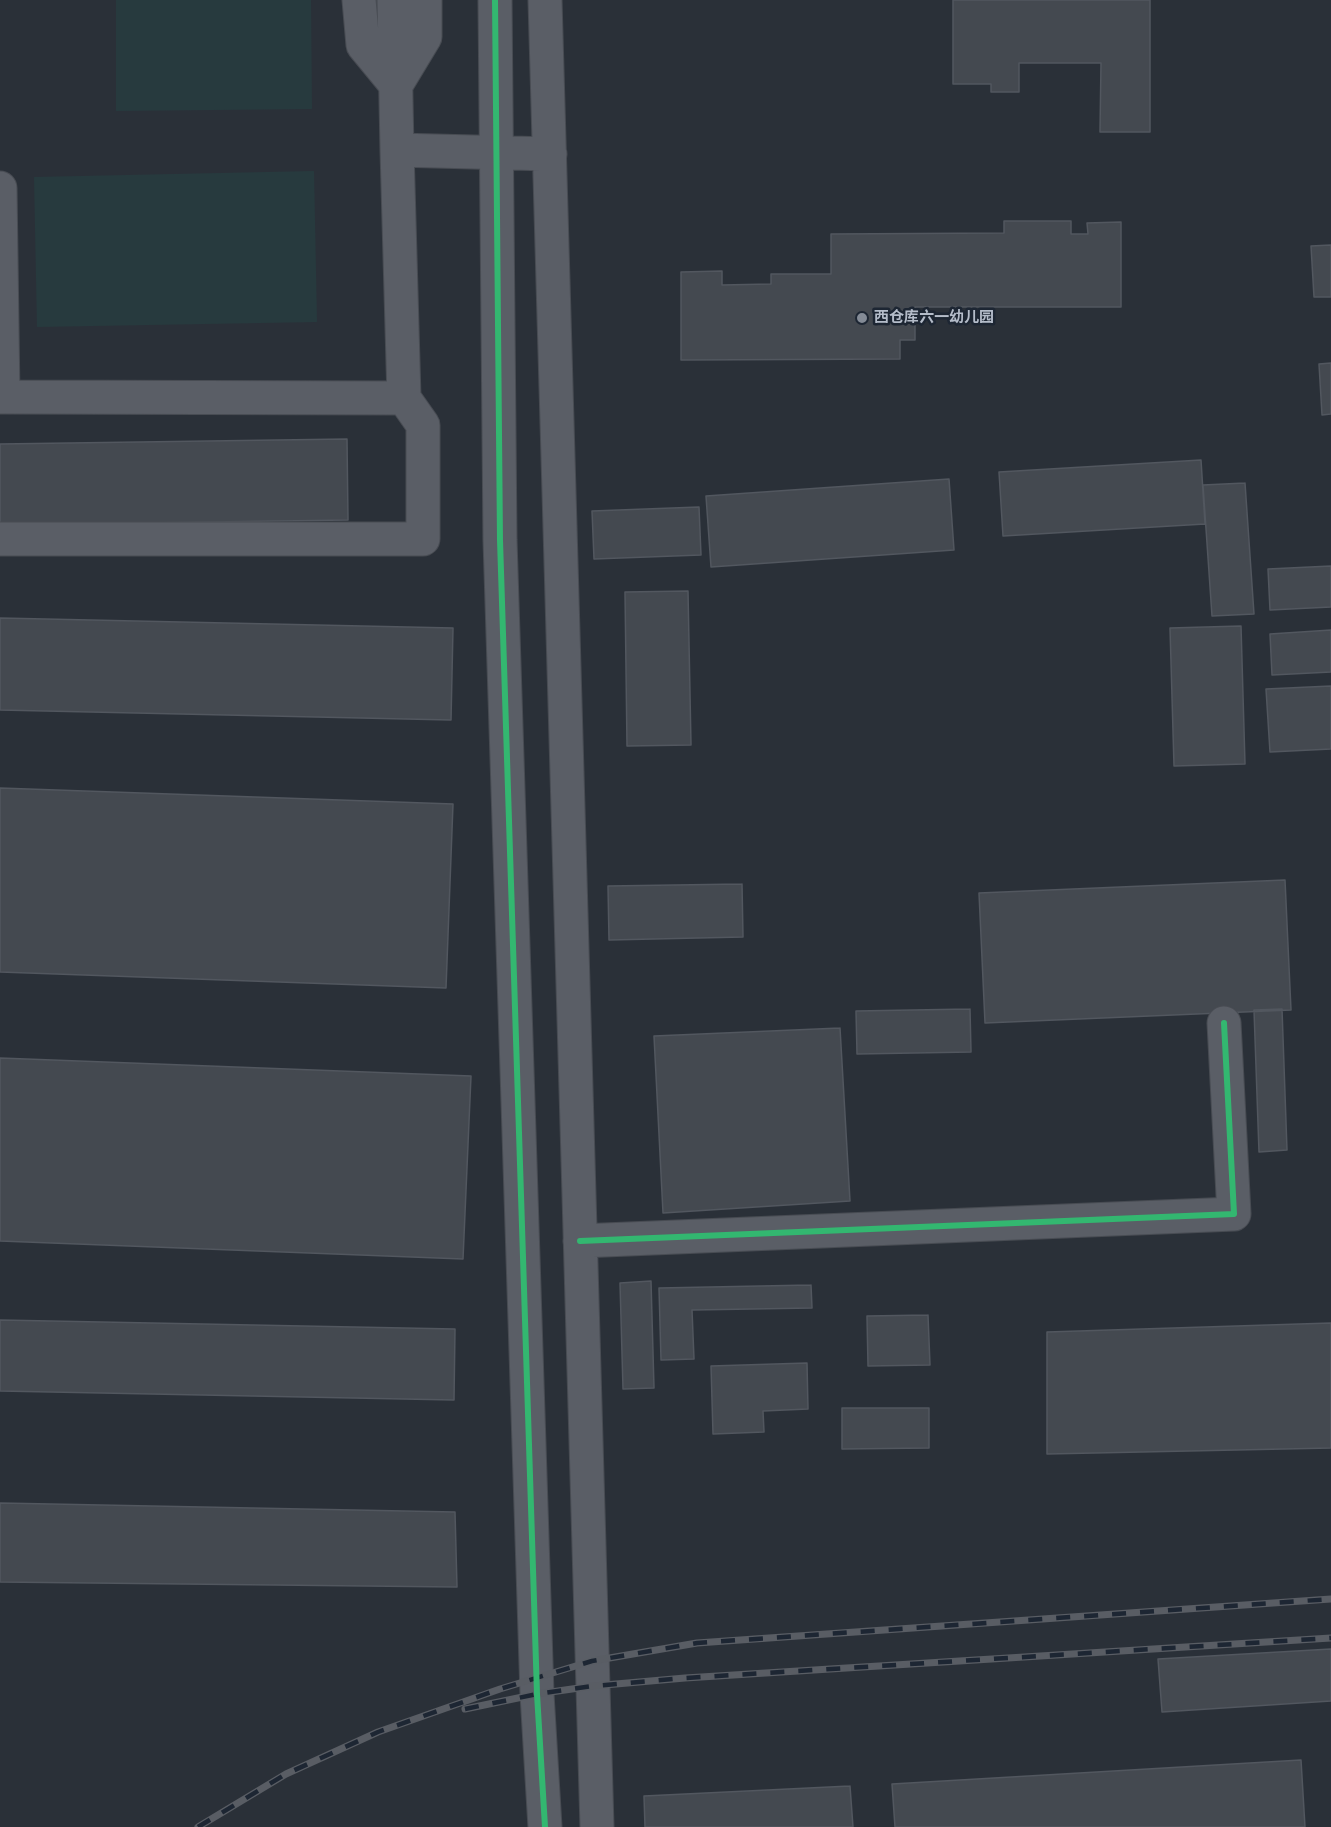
<!DOCTYPE html>
<html>
<head>
<meta charset="utf-8">
<style>
	body { margin:0 }
	canvas { display:block; background:#2a3038 }
</style>
</head>
<body>
<canvas width="1331" height="1827"></canvas>
<script>
const ctx = document.querySelector('canvas').getContext('2d');
ctx.lineJoin = 'round';
function paint(path, color) { ctx.fillStyle = color; ctx.fill(path, 'evenodd'); }
const shape = rows => new Path2D(rows.map(r => 'M' + r).join(''));
function strokePath(path, color, width, dash) { ctx.strokeStyle = color; ctx.lineWidth = width; ctx.lineCap = dash ? 'butt' : 'round'; ctx.setLineDash(dash || []); ctx.stroke(path); }
function drawText(font, color, halo, rows, align = 'center') {
  ctx.font = font + ' Montserrat,"Noto Sans SC",sans-serif'; ctx.lineWidth = 5; ctx.setLineDash([]); ctx.textBaseline = 'middle'; ctx.strokeStyle = halo; ctx.fillStyle = color; for (const [text, x, y, turn = 0] of rows) {
    ctx.save(); ctx.translate(x, y); ctx.rotate((+turn || 0) * Math.PI / 180); ctx.textAlign = isNaN(turn) ? turn : align; if (halo) ctx.strokeText(text, 0, 0); ctx.fillText(text, 0, 0); ctx.restore();
  }
}
paint(shape([
	[116,0,311,0,312,109,116,111],
	[314,171,317,322,37,327,34,177]
]), '#273a3e');
const building = shape([
	[953,0,1150,0,1150,132,1100,132,1101,63,1019,63,1019,92,991,92,991,84,953,84,953,0],
	[1004,221,1071,221,1071,234,1088,234,1087,223,1121,222,1121,307,915,307,915,340,900,340,900,359,681,360,681,272,722,271,722,285,771,284,771,274,831,274,831,234,1004,233,1004,221],
	[1331,245,1331,297,1314,297,1311,246,1331,245],
	[1331,363,1331,414,1322,415,1319,364,1331,363],
	[347,439,348,520,0,525,0,444,347,439],
	[1201,460,1205,524,1003,536,999,472,1201,460],
	[949,479,954,550,711,567,706,496,949,479],
	[1245,483,1254,614,1212,616,1203,485,1245,483],
	[699,507,701,555,594,559,592,511,699,507],
	[1331,566,1331,607,1270,610,1268,569,1331,566],
	[688,591,691,745,627,746,625,592,688,591],
	[0,618,453,628,451,720,0,710,0,618],
	[1241,626,1245,764,1174,766,1170,628,1241,626],
	[1331,630,1331,672,1272,675,1270,634,1331,630],
	[1331,686,1331,749,1270,752,1266,689,1331,686],
	[0,788,453,804,446,988,0,972,0,788],
	[1285,880,1291,1010,985,1023,979,893,1285,880],
	[742,884,743,937,609,940,608,886,742,884],
	[970,1009,971,1052,857,1054,856,1011,970,1009],
	[1282,1009,1287,1150,1259,1152,1254,1010,1282,1009],
	[840,1028,850,1201,663,1213,654,1036,840,1028],
	[0,1058,471,1076,463,1259,0,1241,0,1058],
	[651,1281,654,1388,623,1389,620,1283,651,1281],
	[811,1285,812,1308,692,1310,694,1359,661,1360,659,1288,811,1285],
	[928,1315,930,1365,868,1366,867,1316,928,1315],
	[0,1320,455,1329,454,1400,0,1391,0,1320],
	[1331,1323,1331,1448,1047,1454,1047,1332,1331,1323],
	[807,1363,808,1409,763,1411,764,1432,713,1434,711,1366,807,1363],
	[842,1408,929,1408,929,1448,842,1449,842,1408],
	[0,1503,455,1512,457,1587,0,1582,0,1503],
	[1331,1649,1331,1701,1162,1712,1158,1659,1331,1649],
	[1301,1760,1305,1827,895,1827,892,1784,1301,1760],
	[850,1786,853,1827,645,1827,644,1796,850,1786]
]);
paint(building, '#444950');
strokePath(building, '#52575f', 1.5);
const minor = shape([
	[359,0,363,45,396,85,425,37,425,0],
	[394,0,397,150,550,154],
	[495,0,500,540,537,1694,545,1827],
	[545,0,597,1827],
	[0,188,3,397],
	[0,397,404,398,397,150],
	[0,539,423,539,423,425,404,398],
	[580,1241,1234,1214,1224,1023]
]);
strokePath(minor, '#484c53', 35);
strokePath(minor, '#5a5e66', 33);
const rail = shape([
	[465,1709,537,1694,593,1686,685,1678,1331,1638],
	[198,1827,286,1774,378,1732,500,1689,592,1661,697,1643,1331,1599]
]);
strokePath(rail, '#595d64', 7);
strokePath(rail, '#1d2633', 4.5, [14]);
strokePath(shape([
	[495,0,500,540,537,1694,545,1827],
	[580,1241,1234,1214,1224,1023]
]), '#33b770', 6);
for (const [x, y, r, color] of [
	[862,318,6,"#848b96"]
]) { const dot = new Path2D(); dot.arc(x, y, r, 0, 2 * Math.PI); ctx.fillStyle = color; ctx.fill(dot); strokePath(dot, '#1d2633', 2); }
drawText('bold 15px', '#b4bcc9', '#1d2633', [
	["西仓库六一幼儿园",874,318]
], 'left');
</script>
</body>
</html>
